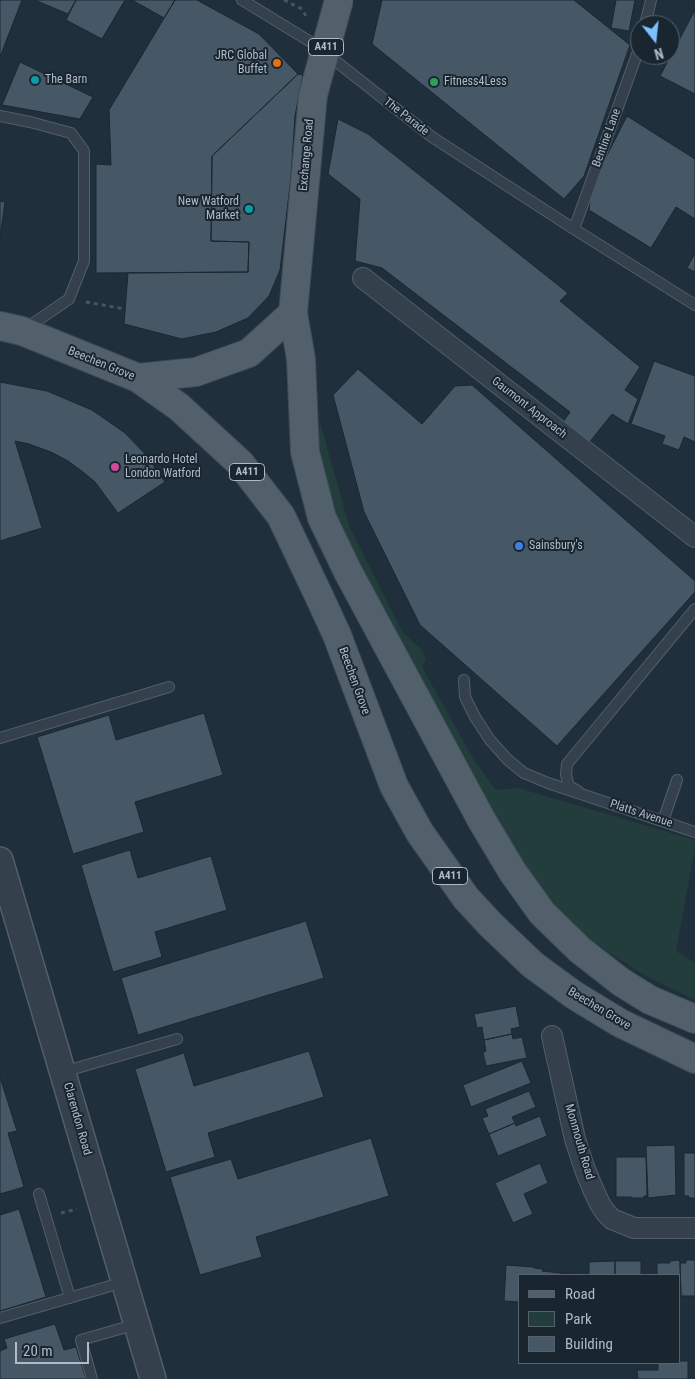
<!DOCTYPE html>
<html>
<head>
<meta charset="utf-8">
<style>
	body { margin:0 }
	#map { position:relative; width:695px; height:1379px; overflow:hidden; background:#202f3c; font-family:"Roboto Condensed",sans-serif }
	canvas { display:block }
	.legend { position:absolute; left:518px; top:1274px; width:162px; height:90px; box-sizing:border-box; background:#192630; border:1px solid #55626d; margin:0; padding:6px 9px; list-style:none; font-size:15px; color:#afbcc8 }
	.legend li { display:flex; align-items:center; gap:10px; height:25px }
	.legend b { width:25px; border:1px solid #55626d }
	.north { position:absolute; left:630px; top:15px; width:50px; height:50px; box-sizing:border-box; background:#192630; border:1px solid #55626d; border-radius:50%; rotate:164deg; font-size:14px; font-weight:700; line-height:20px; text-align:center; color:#afbcc8 }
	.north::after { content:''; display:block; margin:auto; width:18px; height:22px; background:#7dc0ff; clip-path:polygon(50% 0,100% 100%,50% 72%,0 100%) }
	.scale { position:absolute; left:15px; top:1342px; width:74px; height:22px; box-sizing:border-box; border:2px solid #afbcc8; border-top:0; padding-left:6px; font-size:15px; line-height:18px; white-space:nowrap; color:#afbcc8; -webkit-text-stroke:4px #192630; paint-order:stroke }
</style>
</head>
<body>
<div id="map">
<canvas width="695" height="1379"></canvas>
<ul class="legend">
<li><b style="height:6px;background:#52606c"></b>Road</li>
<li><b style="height:14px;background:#223d3c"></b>Park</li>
<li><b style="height:14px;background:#465765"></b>Building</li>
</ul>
<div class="north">N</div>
<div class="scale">20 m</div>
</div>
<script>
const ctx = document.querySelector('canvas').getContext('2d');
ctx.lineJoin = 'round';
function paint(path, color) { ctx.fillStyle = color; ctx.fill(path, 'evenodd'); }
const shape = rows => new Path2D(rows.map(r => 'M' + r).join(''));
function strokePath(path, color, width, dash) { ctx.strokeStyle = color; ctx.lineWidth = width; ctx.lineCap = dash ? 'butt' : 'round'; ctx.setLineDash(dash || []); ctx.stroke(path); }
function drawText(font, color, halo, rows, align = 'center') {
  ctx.font = font + ' "Roboto Condensed",sans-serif'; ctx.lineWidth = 4; ctx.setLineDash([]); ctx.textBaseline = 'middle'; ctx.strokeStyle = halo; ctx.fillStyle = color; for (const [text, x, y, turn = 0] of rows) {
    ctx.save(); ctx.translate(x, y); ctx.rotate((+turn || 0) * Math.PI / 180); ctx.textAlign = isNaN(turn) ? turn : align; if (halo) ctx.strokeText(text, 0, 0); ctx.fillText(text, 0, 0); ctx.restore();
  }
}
paint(shape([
	[320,422,349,526,403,633,420,648,426,659,422,667,474,760,496,790,518,788,695,840,695,847,676,951,695,963,695,1000,646,976,608,952,565,921,529,875,497,821,398,637,362,568,329,501,318,445]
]), '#223d3c');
const building = shape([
	[0,0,22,0,0,57,0,0],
	[37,0,76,0,68,14,37,1,37,0],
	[76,0,125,0,102,39,66,20,76,0],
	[132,0,175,0,164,18,132,0],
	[175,0,197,0,259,34,298,74,212,156,211,241,249,242,248,272,96,273,96,164,111,165,109,110,175,0],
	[382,0,574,0,630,45,584,176,564,199,372,44,382,0],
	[616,0,635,0,629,31,611,28,616,0],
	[695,10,695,94,660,76,695,10],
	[20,62,93,97,80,119,2,105,20,62],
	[298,74,303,75,295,116,291,177,280,270,269,296,248,318,216,332,182,339,124,324,128,273,248,272,249,242,211,241,212,156,298,74],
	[627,116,695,159,695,219,676,207,651,248,589,210,590,200,605,159,627,116],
	[338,119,368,134,568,293,560,301,640,367,625,390,638,399,628,424,612,414,588,444,561,425,570,412,382,268,355,261,360,199,328,174,338,119],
	[0,201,5,202,0,238,0,201],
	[695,253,695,272,687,268,695,253],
	[654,361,695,376,695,442,684,437,679,450,662,444,665,436,631,424,654,361],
	[358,369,422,424,455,386,472,385,695,581,695,592,557,746,420,625,364,512,333,395,358,369],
	[0,382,47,391,92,410,125,433,146,455,165,482,118,513,95,482,83,472,68,461,51,452,29,444,15,441,42,528,0,541,0,382],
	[204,713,223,775,135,802,144,832,73,854,37,737,109,715,116,740,204,713],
	[130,850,138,878,211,856,227,910,155,932,162,957,113,972,81,865,130,850],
	[306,921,324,978,138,1035,121,978,306,921],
	[516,1006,520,1027,511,1029,512,1034,484,1040,482,1027,477,1028,474,1014,516,1006],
	[512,1034,513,1039,522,1037,527,1058,486,1066,483,1053,486,1051,484,1040,512,1034],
	[309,1051,324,1097,208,1133,215,1157,166,1172,135,1069,184,1053,194,1086,309,1051],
	[522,1061,531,1083,471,1107,463,1085,522,1061],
	[0,1077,17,1131,8,1133,24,1187,0,1194,0,1077],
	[529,1091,536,1107,512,1117,515,1123,489,1134,482,1118,488,1116,485,1109,529,1091],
	[540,1116,547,1136,498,1156,489,1134,515,1123,516,1126,540,1116],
	[371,1138,389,1196,256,1237,262,1257,200,1275,170,1177,231,1159,238,1179,371,1138],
	[675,1145,676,1195,648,1198,646,1146,675,1145],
	[684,1153,695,1153,695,1198,688,1198,689,1196,684,1196,684,1153],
	[616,1157,646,1157,647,1196,644,1196,644,1198,632,1198,632,1197,616,1197,616,1157],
	[540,1163,548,1183,524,1194,533,1214,513,1223,495,1183,540,1163],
	[19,1209,46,1297,0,1311,0,1215,19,1209],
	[679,1260,680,1263,681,1296,679,1296,679,1275,657,1275,657,1263,670,1263,670,1261,679,1260],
	[686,1260,695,1260,695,1296,681,1296,680,1263,686,1263,686,1260],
	[615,1261,641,1261,641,1275,615,1275,615,1261],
	[615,1261,615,1275,589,1275,589,1262,615,1261],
	[506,1265,533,1267,534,1268,543,1269,542,1271,569,1274,569,1275,519,1275,519,1302,504,1301,506,1265],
	[55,1324,64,1350,76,1347,86,1379,0,1379,0,1351,7,1348,4,1339,55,1324],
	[679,1361,688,1361,688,1379,638,1379,637,1370,658,1370,658,1363,679,1363,679,1361]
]);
paint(building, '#465765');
strokePath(building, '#1b2832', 1);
const service = shape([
	[242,0,314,44,432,137,574,229,695,305],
	[645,25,651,0],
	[0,116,30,122,71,133,84,151,84,261,69,299,25,329],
	[574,229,640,46],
	[464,680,465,697,475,717,490,740,508,760,524,773,548,783,695,832],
	[0,738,169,687],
	[578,791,569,786,566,775,567,764,695,609],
	[663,821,677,780],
	[63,1072,177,1039],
	[39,1194,70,1298],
	[0,1318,124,1282],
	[92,1379,81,1340,137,1324]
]);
const minor = shape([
	[363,278,695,537],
	[552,1036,575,1139,584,1167,593,1189,600,1204,606,1213,612,1219,634,1228,695,1228]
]);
const tertiary = shape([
	[0,860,153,1379]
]);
const primary = shape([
	[313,95,293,313,301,359,305,452,322,518,348,572,481,819,512,871,542,913,580,950,621,982,650,1000,695,1019],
	[0,326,22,331,138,378,179,407,240,463,281,516,319,596,337,635,394,786,420,833,466,898,491,925,533,965,574,995,620,1023,695,1059],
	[138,378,196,372,249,353,293,313]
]);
strokePath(service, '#525f69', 12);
strokePath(minor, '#525f69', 22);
strokePath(tertiary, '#525f69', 28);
strokePath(primary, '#3d4a55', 30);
strokePath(shape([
	[284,0,302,9,307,18],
	[86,302,125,309],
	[61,1213,77,1209]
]), '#405959', 3, [4, 4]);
strokePath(service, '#34414c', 10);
strokePath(minor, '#34414c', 20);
strokePath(tertiary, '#34414c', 25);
strokePath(primary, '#52606c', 28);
const primaryBridge = shape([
	[313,95,339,0]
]);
strokePath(primaryBridge, '#3d4a55', 30, []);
strokePath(primaryBridge, '#52606c', 28);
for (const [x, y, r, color] of [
	[277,63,5,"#e8710a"],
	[35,80,5,"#0f9aa8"],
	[434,82,5,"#2e9e5b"],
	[249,209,5,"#0f9aa8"],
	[115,467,5,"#d1479c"],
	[519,546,5,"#3f7fe0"]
]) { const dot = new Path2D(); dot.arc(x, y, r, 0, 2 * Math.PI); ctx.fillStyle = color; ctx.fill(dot); strokePath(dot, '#192630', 2); }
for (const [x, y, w] of [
	[326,47,35],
	[247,472,35],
	[450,876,35]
]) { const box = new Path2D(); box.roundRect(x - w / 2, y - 8.5, w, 17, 4); ctx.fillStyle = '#192630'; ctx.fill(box); strokePath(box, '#afbcc8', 1); }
drawText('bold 11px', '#afbcc8', null, [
	["A411",326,47],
	["A411",247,472],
	["A411",450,876]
]);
drawText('12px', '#afbcc8', '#192630', [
	["JRC Global",267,56,"right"],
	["Buffet",267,70,"right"],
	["The Barn",45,80],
	["Fitness4Less",444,82],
	["New Watford",239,202,"right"],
	["Market",239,216,"right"],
	["Leonardo Hotel",125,460],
	["London Watford",125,474],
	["Sainsbury's",529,546]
], 'left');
drawText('12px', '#afbcc8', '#192630', [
	["The Parade",406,117,38],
	["Bentine Lane",607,138,-70],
	["Exchange Road",307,155,-85],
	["Beechen Grove",101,364,22],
	["Gaumont Approach",529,408,38],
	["Beechen Grove",354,681,70],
	["Platts Avenue",641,814,18],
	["Beechen Grove",599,1009,31],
	["Clarendon Road",77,1119,74],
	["Monmouth Road",579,1142,74]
]);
</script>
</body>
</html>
